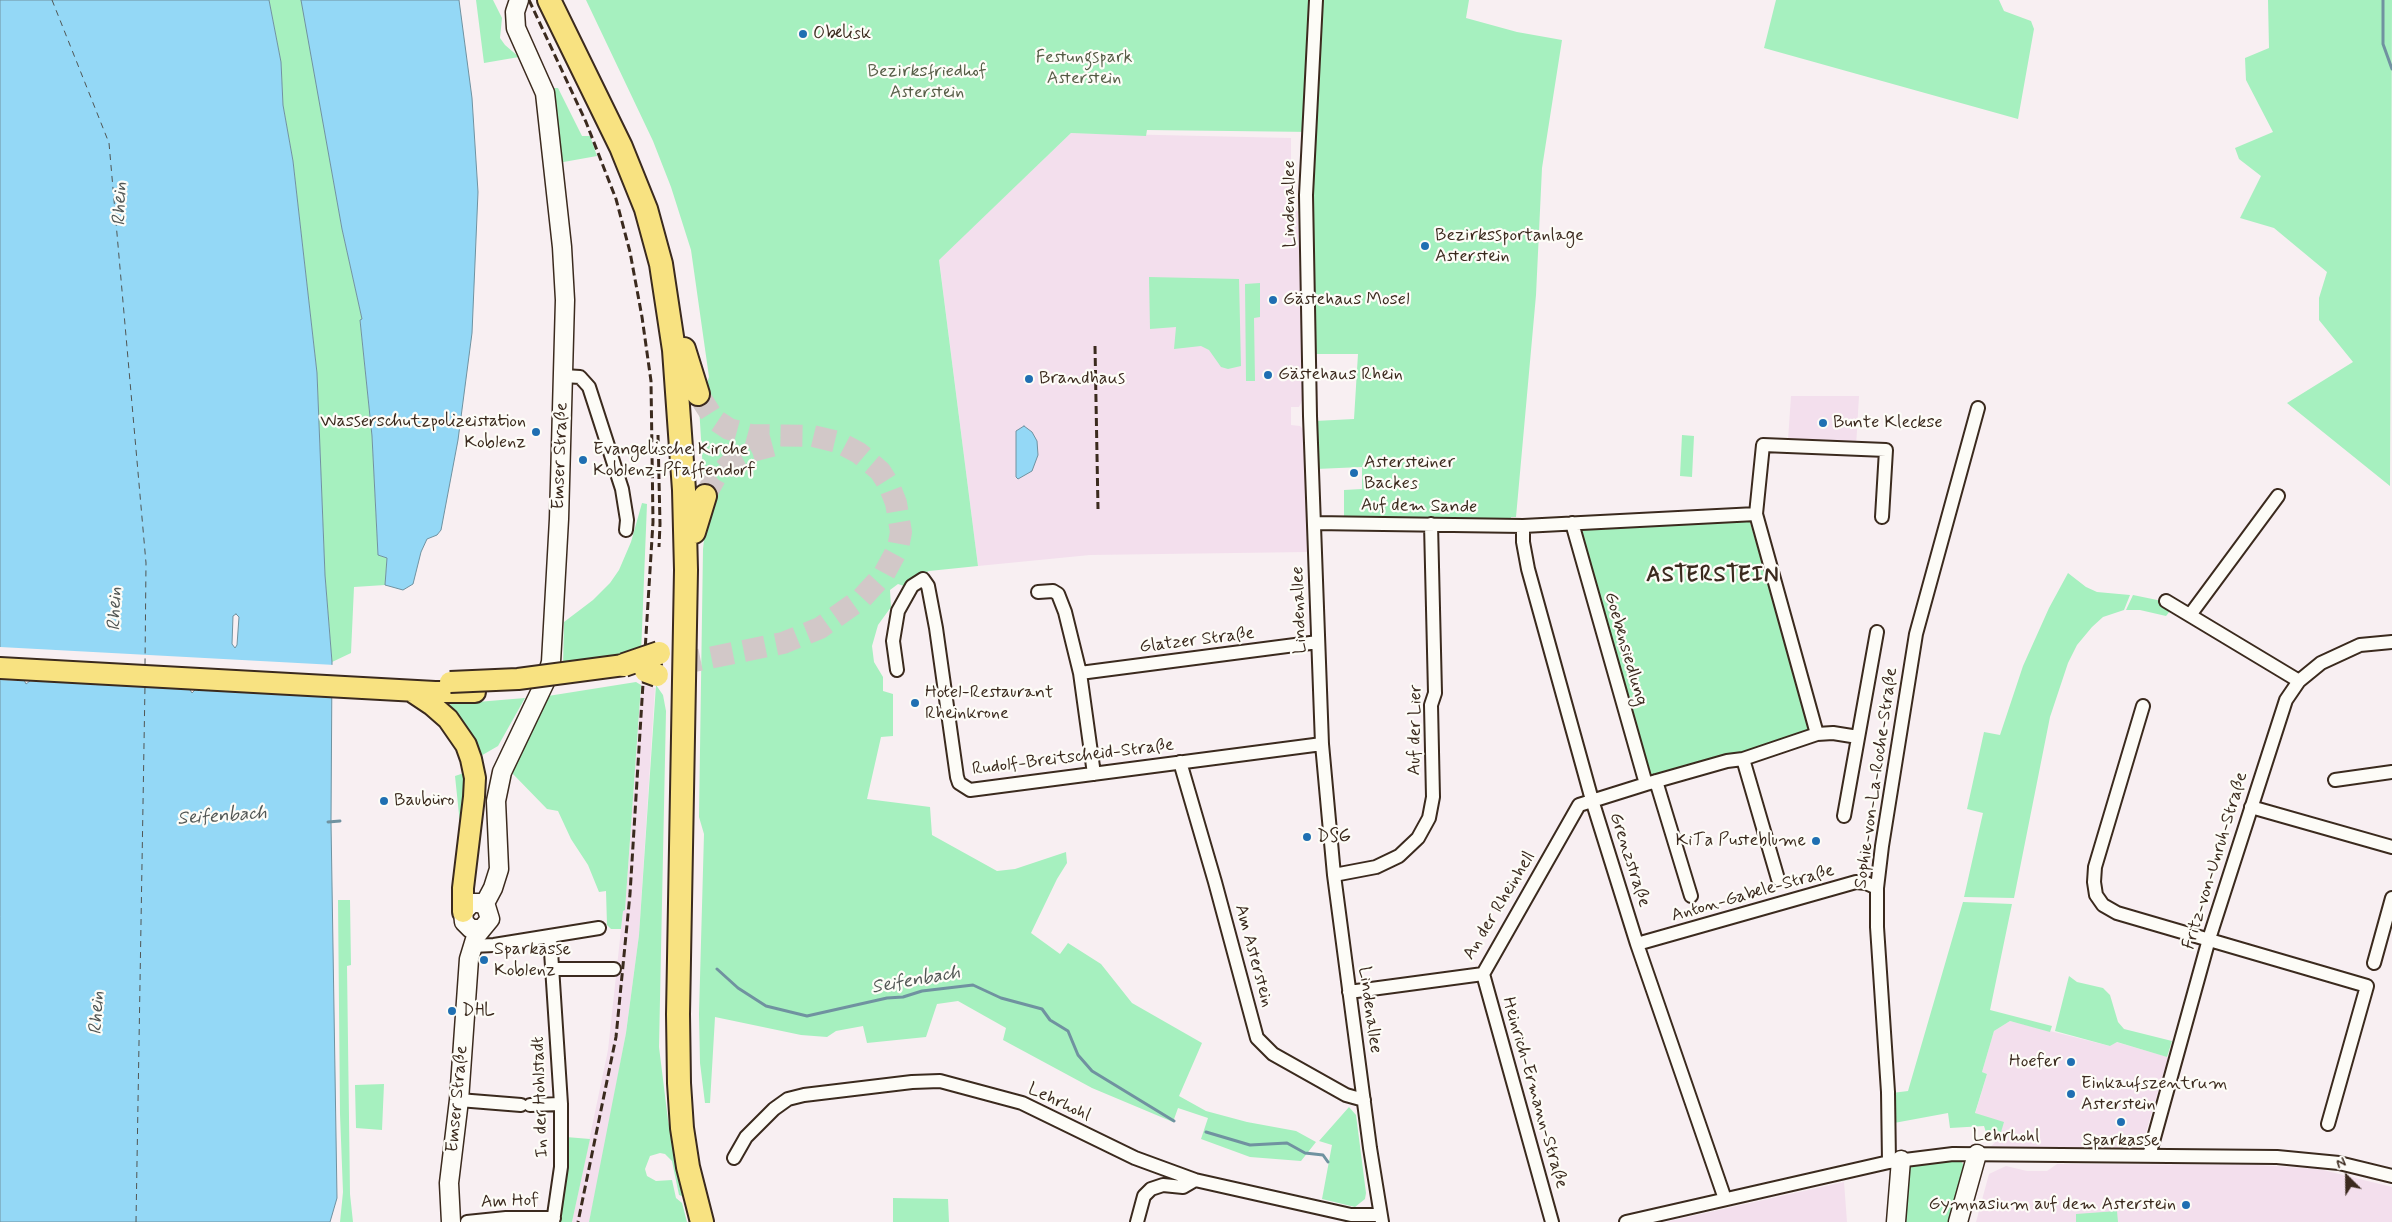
<!DOCTYPE html>
<html>
<head>
<meta charset="utf-8">
<style>
	body { margin:0 }
	#map { position:relative; width:2392px; height:1222px; overflow:hidden; background:#f8eff2; font-family:Mynerve,sans-serif }
	canvas { display:block }
	.north { position:absolute; left:2322px; top:1152px; width:50px; height:50px; -webkit-text-stroke:4px #fdfcf7; paint-order:stroke; rotate:337deg; font-size:14px; font-weight:700; line-height:20px; text-align:center; color:#3b2a1e }
	.north::after { content:''; display:block; margin:auto; width:18px; height:22px; background:#3b2a1e; clip-path:polygon(50% 0,100% 100%,50% 72%,0 100%) }
</style>
</head>
<body>
<div id="map">
<canvas width="2392" height="1222"></canvas>
<div class="north">N</div>
</div>
<script>
const ctx = document.querySelector('canvas').getContext('2d');
ctx.lineJoin = 'round';
function paint(path, color) { ctx.fillStyle = color; ctx.fill(path, 'evenodd'); }
const shape = rows => new Path2D(rows.map(r => 'M' + r).join(''));
function strokePath(path, color, width, dash) { ctx.strokeStyle = color; ctx.lineWidth = width; ctx.lineCap = dash ? 'butt' : 'round'; ctx.setLineDash(dash || []); ctx.stroke(path); }
function drawText(font, color, halo, rows, align = 'center') {
  ctx.font = font + ' Mynerve,sans-serif'; ctx.lineWidth = 4.5; ctx.setLineDash([]); ctx.textBaseline = 'middle'; ctx.strokeStyle = halo; ctx.fillStyle = color; for (const [text, x, y, turn = 0] of rows) {
    ctx.save(); ctx.translate(x, y); ctx.rotate((+turn || 0) * Math.PI / 180); ctx.textAlign = isNaN(turn) ? turn : align; if (halo) ctx.strokeText(text, 0, 0); ctx.fillText(text, 0, 0); ctx.restore();
  }
}
paint(shape([
	[1071,133,1291,138,1291,204,1298,212,1303,399,1299,407,1291,407,1291,425,1300,426,1303,429,1308,552,1090,555,978,566,939,259],
	[1791,396,1859,396,1856,447,1788,440],
	[641,685,655,688,639,935,626,1033,601,1167,589,1222,572,1222,608,1050,623,911,625,910],
	[2010,1021,2110,1046,2116,1042,2168,1057,2144,1139,2134,1148,1989,1148,1999,1139,1975,1114,1987,1074,1982,1072,1994,1031],
	[2057,1164,2258,1165,2319,1169,2392,1187,2392,1222,1976,1222,1989,1174,2006,1166,2027,1171,2047,1171],
	[1844,1182,1847,1222,1665,1222,1683,1218]
]), '#f3dfed');
paint(shape([
	[269,0,301,0,302,3,342,229,362,319,360,320,372,436,378,555,387,558,385,585,354,587,351,653,332,662,325,575,317,373,293,161,283,105,281,62],
	[476,0,493,0,502,18,500,38,505,45,519,57,484,63],
	[586,0,1469,0,1466,18,1517,32,1562,40,1542,168,1536,295,1516,517,1511,517,1511,520,1344,520,1344,490,1362,489,1362,467,1316,469,1315,421,1354,419,1358,354,1315,354,1310,213,1313,132,1147,130,1146,136,1071,133,939,260,978,566,929,571,915,577,907,587,898,584,890,590,891,607,878,625,872,646,874,662,883,677,883,691,893,694,893,736,881,737,867,799,930,807,932,835,997,871,1015,869,1066,852,1067,863,1057,879,1031,933,1060,954,1068,943,1101,964,1132,1003,1202,1043,1179,1096,1206,1111,1247,1122,1296,1131,1316,1142,1301,1161,1250,1157,1201,1139,1208,1118,1178,1108,1173,1122,1092,1088,1003,1040,1006,1028,958,1001,937,1004,926,1037,867,1043,863,1026,836,1031,827,1037,801,1035,715,1017,710,1103,705,1103,700,1063,699,1014,704,834,699,817,703,549,706,521,699,406,709,377,691,250,671,187,653,141],
	[1776,0,1999,0,2004,11,2031,21,2034,29,2018,119,1764,48],
	[2268,0,2392,0,2390,486,2287,403,2353,362,2319,320,2319,298,2327,272,2274,228,2240,218,2261,176,2239,159,2235,148,2273,132,2246,80,2245,58,2269,48],
	[552,88,558,88,582,136,590,136,597,156,558,163],
	[1149,277,1239,279,1241,366,1228,369,1221,367,1209,350,1201,346,1174,349,1176,327,1150,329],
	[1260,283,1260,317,1254,318,1255,381,1246,381,1245,284],
	[1682,435,1694,436,1692,477,1680,476],
	[642,503,647,504,641,654,563,667,564,622,593,600,610,583,619,570,631,542],
	[1749,519,1812,733,1650,778,1574,527],
	[2068,573,2086,587,2097,592,2130,595,2124,610,2103,617,2092,627,2077,645,2068,663,2050,717,2014,898,1964,897,1983,813,1967,809,1984,732,2000,735,2023,666,2049,608],
	[2133,595,2162,601,2160,604,2170,611,2166,616,2140,610,2126,610],
	[636,682,641,685,625,910,623,911,621,929,611,929,607,925,606,891,599,892,588,865,571,839,558,811,547,809,512,773,512,757,548,696],
	[656,685,663,695,666,711,659,1047,668,1120,685,1197,679,1195,672,1161,665,1154,660,1153,650,1156,645,1169,647,1176,656,1181,672,1180,676,1198,682,1203,687,1222,589,1222,626,1033,639,935],
	[525,698,498,746,479,757,441,705],
	[464,773,466,780,462,826,460,824,455,776],
	[338,900,350,900,351,965,347,966,350,1194,353,1222,340,1222,343,1192,340,1114],
	[1963,902,2012,904,1990,1010,2052,1026,2050,1032,2010,1021,1994,1031,1982,1072,1987,1074,1975,1113,2004,1122,1999,1139,1988,1138,1984,1126,1950,1128,1948,1113,1894,1123,1892,1093,1908,1091],
	[2069,976,2077,982,2103,988,2110,995,2118,1022,2124,1029,2172,1041,2167,1057,2117,1042,2110,1046,2055,1031],
	[384,1084,382,1130,356,1128,355,1085],
	[1349,1107,1356,1115,1366,1193,1365,1199,1355,1207,1322,1199,1332,1145,1319,1141],
	[566,1137,590,1139,572,1222,558,1222],
	[1960,1160,1966,1168,1953,1222,1901,1222,1909,1169,1912,1166],
	[893,1198,948,1199,949,1222,893,1222],
	[2117,1211,2118,1222,2076,1222,2076,1214]
]), '#a6f0bf');
const water = shape([
	[0,0,269,0,281,62,283,105,293,161,317,373,325,575,332,662,331,822,337,1198,330,1222,0,1222,0,0],
	[236,614,239,617,237,645,235,648,232,644,233,616,236,614],
	[27,650,32,653,30,681,26,684,24,680,27,650],
	[196,660,195,690,192,693,190,690,191,661,196,660],
	[301,0,459,0,472,98,478,192,472,333,458,440,441,530,437,535,427,539,421,552,413,584,403,590,385,585,387,558,378,555,372,436,360,320,362,319,342,229,301,0],
	[1024,426,1032,432,1037,441,1038,455,1032,471,1018,479,1016,477,1016,431,1024,426]
]);
paint(water, '#94d8f6');
strokePath(water, '#7092a0', 1);
paint(shape([
	[0,647,335,665,334,696,193,689,194,661,192,689,28,681,29,652,27,681,0,680]
]), '#f8eff2');
strokePath(shape([
	[2383,0,2383,44,2392,69],
	[328,822,340,821],
	[717,969,738,988,766,1006,807,1016,887,998,903,997,922,991,973,985,1001,998,1042,1009,1050,1020,1068,1031,1078,1055,1092,1071,1174,1121],
	[1206,1132,1250,1145,1287,1143,1305,1153,1323,1155,1328,1162]
]), '#7092a0', 3);
strokePath(shape([
	[52,0,109,143,146,563,145,666],
	[136,1222,145,685]
]), '#515654', 1, [6, 5]);
strokePath(shape([
	[705,496,715,478,732,462,752,451,782,443],
	[679,664,783,643,820,628,861,599,884,574,898,548,901,532,896,503,889,485,880,471,859,453,838,442,813,436,751,435,729,429,714,419,698,394]
]), '#d2c8c8', 22, [22, 11]);
const street = shape([
	[1316,0,1306,195,1310,416,1322,744,1334,875,1370,1148,1382,1222],
	[564,376,580,377,589,387,622,489,627,520,626,530],
	[1314,523,1523,526,1756,514],
	[1572,523,1646,784],
	[1523,526,1523,542,1528,569,1592,800,1637,944,1725,1199],
	[1038,592,1053,591,1058,594,1065,612,1080,673,1094,774],
	[2166,601,2299,681],
	[2190,615,2278,496],
	[897,670,893,641,898,611,912,586,923,579,928,586,936,628,957,777,959,783,970,790,1322,744],
	[1080,673,1318,642],
	[2143,706,2095,867,2094,882,2096,895,2103,905,2117,913,2367,986,2328,1124],
	[1817,734,1756,514,1763,445,1886,450,1882,517],
	[1743,759,1778,879],
	[1180,762,1215,882,1257,1038,1273,1054,1346,1095,1364,1100],
	[2335,780,2392,772],
	[1656,781,1691,896],
	[2251,807,2392,847],
	[1844,816,1877,632],
	[1334,875,1376,867,1399,856,1418,838,1429,818,1433,797,1431,705,1435,693,1431,524],
	[550,936,561,1104,561,1167,553,1222],
	[1637,944,1856,882,1866,883,1877,888],
	[472,946,494,945,599,928],
	[2374,963,2392,898],
	[552,969,614,969],
	[1483,974,1552,1222],
	[1349,992,1483,974,1579,805,1646,784,1727,761,1743,759,1817,734,1833,733,1858,737],
	[459,1100,521,1105],
	[530,1105,561,1104],
	[2149,1156,2209,939,2286,700,2299,681,2321,663,2360,645,2392,642],
	[734,1158,746,1137,774,1109,788,1099,804,1095,912,1082,940,1081,1022,1103,1135,1158,1195,1180,1351,1215,1380,1215],
	[1889,1162,1888,1092,1877,927,1877,888,1882,846,1916,634,1978,408],
	[467,1222,506,1218,554,1218],
	[1137,1222,1144,1196,1151,1189,1163,1185,1183,1187,1195,1180],
	[1626,1222,1889,1162,1953,1154,2277,1157,2339,1163,2392,1176]
]);
const secondary = shape([
	[484,905,493,888,499,869,496,801,502,772,545,682,551,662,559,519,565,300,562,247,545,93,516,28,515,12,519,0],
	[451,1222,449,1183,459,1100,469,959,476,936,490,919,486,906,479,903,472,903,463,912,464,922,471,929,482,929],
	[1896,1222,1901,1160],
	[1958,1222,1977,1154]
]);
const primary = shape([
	[0,668,435,692,475,692],
	[411,691,432,705,448,719,466,745,471,759,475,778,474,797,463,888,463,912]
]);
const highway = shape([
	[549,0,621,147,646,209,661,264,674,350,684,490,686,570,678,1014,679,1083,682,1128,688,1167,702,1222],
	[684,349,698,394],
	[694,532,705,496]
]);
strokePath(street, '#3b2a1e', 16);
strokePath(secondary, '#3b2a1e', 21);
strokePath(primary, '#3b2a1e', 24);
strokePath(highway, '#3b2a1e', 26);
strokePath(street, '#fdfcf7', 12);
strokePath(secondary, '#fdfcf7', 18);
strokePath(primary, '#f8e281', 20);
strokePath(highway, '#f8e281', 22);
strokePath(shape([
	[529,0,586,122,616,199,630,252,642,317,651,381,653,522,630,894,616,1037,578,1222],
	[1095,346,1098,509],
	[658,435,660,524,659,547]
]), '#3b2a1e', 3, [8, 4]);
const primaryBridge = shape([
	[450,682,518,679,624,665]
]);
const highwayBridge = shape([
	[624,665,659,653],
	[646,671,657,675]
]);
strokePath(primaryBridge, '#3b2a1e', 24, []);
strokePath(highwayBridge, '#3b2a1e', 26, []);
strokePath(primaryBridge, '#f8e281', 20);
strokePath(highwayBridge, '#f8e281', 22);
for (const [x, y, r, color] of [
	[803,34,5,"#1f6fb2"],
	[1425,246,5,"#1f6fb2"],
	[1273,300,5,"#1f6fb2"],
	[1268,375,5,"#1f6fb2"],
	[1029,379,5,"#1f6fb2"],
	[1823,423,5,"#1f6fb2"],
	[536,432,5,"#1f6fb2"],
	[583,460,5,"#1f6fb2"],
	[1354,473,5,"#1f6fb2"],
	[915,703,5,"#1f6fb2"],
	[384,801,5,"#1f6fb2"],
	[1307,837,5,"#1f6fb2"],
	[1816,841,5,"#1f6fb2"],
	[484,960,5,"#1f6fb2"],
	[452,1011,5,"#1f6fb2"],
	[2071,1062,5,"#1f6fb2"],
	[2071,1094,5,"#1f6fb2"],
	[2121,1122,5,"#1f6fb2"],
	[2186,1205,5,"#1f6fb2"]
]) { const dot = new Path2D(); dot.arc(x, y, r, 0, 2 * Math.PI); ctx.fillStyle = color; ctx.fill(dot); strokePath(dot, '#fdfcf7', 2); }
drawText('18px', '#3b2a1e', '#fdfcf7', [
	["Obelisk",813,34],
	["Bezirkssportanlage",1435,236],
	["Asterstein",1435,257],
	["Gästehaus Mosel",1283,300],
	["Gästehaus Rhein",1278,375],
	["Brandhaus",1039,379],
	["Wasserschutzpolizeistation",526,422,"right"],
	["Koblenz",526,443,"right"],
	["Bunte Kleckse",1833,423],
	["Evangelische Kirche",593,450],
	["Koblenz-Pfaffendorf",593,471],
	["Astersteiner",1364,463],
	["Backes",1364,484],
	["Hotel-Restaurant",925,693],
	["Rheinkrone",925,714],
	["Baubüro",394,801],
	["DSG",1317,837],
	["KiTa Pusteblume",1806,841,"right"],
	["Sparkasse",494,950],
	["Koblenz",494,971],
	["DHL",462,1011],
	["Hoefer",2061,1062,"right"],
	["Einkaufszentrum",2081,1084],
	["Asterstein",2081,1105],
	["Sparkasse",2121,1141,"center"],
	["Gymnasium auf dem Asterstein",2176,1205,"right"]
], 'left');
drawText('18px', '#565c46', '#fdfcf7', [
	["Festungspark",1084,58],
	["Asterstein",1084,79],
	["Bezirksfriedhof",927,72],
	["Asterstein",927,93]
]);
drawText('18px', '#3b2a1e', '#fdfcf7', [
	["Lindenallee",1290,204,-90],
	["Emser Straße",561,456,-88],
	["Auf dem Sande",1419,507,1],
	["Lindenallee",1300,610,-92],
	["Glatzer Straße",1197,641,-7],
	["Goebensiedlung",1625,649,74],
	["Auf der Lier",1416,730,-89],
	["Rudolf-Breitscheid-Straße",1073,758,-7],
	["Sophie-von-La-Roche-Straße",1877,778,-82],
	["Grenzstraße",1629,860,72],
	["Fritz-von-Unruh-Straße",2216,861,-73],
	["Anton-Gabele-Straße",1753,894,-16],
	["An der Rheinhell",1500,906,-59],
	["Am Asterstein",1253,956,75],
	["Lindenallee",1369,1010,82],
	["Heinrich-Ermann-Straße",1534,1093,74],
	["In der Hohlstadt",541,1097,-92],
	["Emser Straße",458,1099,-85],
	["Lehrhohl",1059,1103,25],
	["Lehrhohl",2006,1137,1],
	["Am Hof",510,1202,-2]
]);
drawText('italic 19px', '#515654', '#fdfcf7', [
	["Rhein",121,204,-89],
	["Rhein",116,609,-89],
	["Seifenbach",222,817,-4],
	["Seifenbach",916,981,-10],
	["Rhein",98,1013,-87]
]);
ctx.letterSpacing = '1px';
drawText('bold 22px', '#3b2a1e', '#fdfcf7', [
	["ASTERSTEIN",1713,576]
]);
ctx.letterSpacing = '0px';
</script>
</body>
</html>
